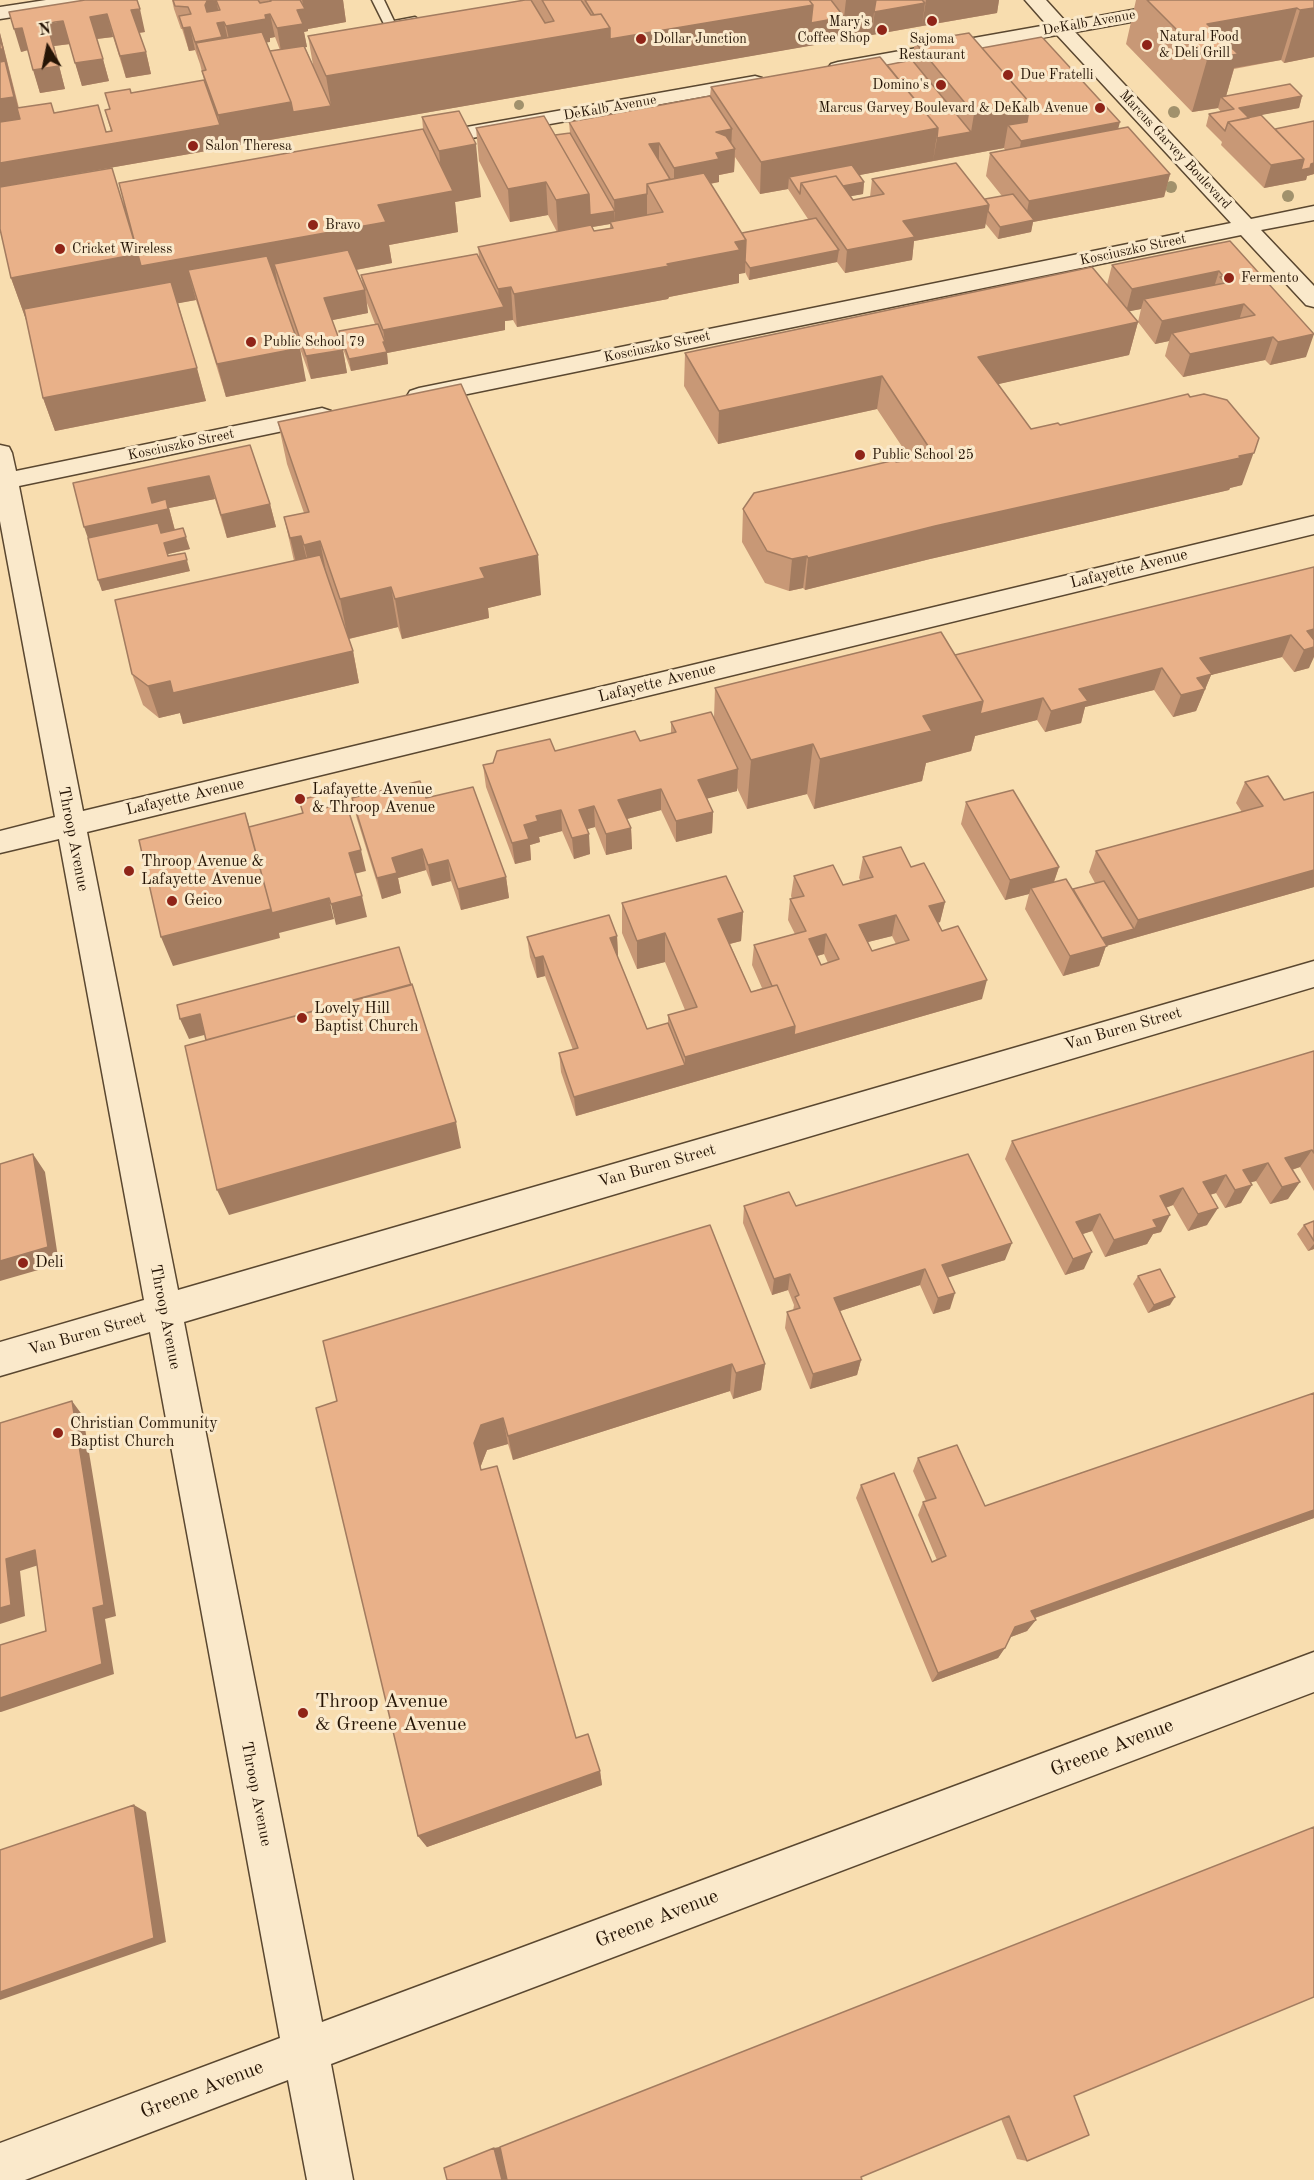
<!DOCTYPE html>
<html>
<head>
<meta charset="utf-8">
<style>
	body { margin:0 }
	#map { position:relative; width:1314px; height:2180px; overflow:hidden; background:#f8ddaf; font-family:"Old Standard TT",serif }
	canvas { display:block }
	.north { position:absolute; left:18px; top:18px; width:60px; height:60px; -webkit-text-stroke:4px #fae9cb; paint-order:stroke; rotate:350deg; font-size:16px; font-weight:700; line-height:24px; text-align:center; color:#261506 }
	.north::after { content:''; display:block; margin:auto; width:21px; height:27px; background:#261506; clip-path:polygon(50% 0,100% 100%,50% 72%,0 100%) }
</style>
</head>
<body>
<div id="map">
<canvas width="1314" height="2180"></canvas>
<div class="north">N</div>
</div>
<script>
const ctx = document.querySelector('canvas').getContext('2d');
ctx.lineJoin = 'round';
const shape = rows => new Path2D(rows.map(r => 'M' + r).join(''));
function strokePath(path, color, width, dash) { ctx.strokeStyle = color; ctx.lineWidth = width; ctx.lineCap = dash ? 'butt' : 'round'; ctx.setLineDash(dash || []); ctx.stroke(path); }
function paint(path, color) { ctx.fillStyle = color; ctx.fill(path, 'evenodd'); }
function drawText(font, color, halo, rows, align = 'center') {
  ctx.font = font + ' "Old Standard TT",serif'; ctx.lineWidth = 6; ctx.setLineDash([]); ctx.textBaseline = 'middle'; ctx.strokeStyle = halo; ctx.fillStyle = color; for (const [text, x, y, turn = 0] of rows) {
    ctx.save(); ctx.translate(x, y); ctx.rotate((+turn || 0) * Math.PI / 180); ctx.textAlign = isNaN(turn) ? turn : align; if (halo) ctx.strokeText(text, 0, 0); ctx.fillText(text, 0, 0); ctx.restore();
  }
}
const lane = shape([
	[372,0,384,0,394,21,415,17,421,21,415,25,386,28,372,0]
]);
const street = shape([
	[46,0,93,0,90,4,83,6,0,19,0,7,46,0],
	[1025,0,1046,0,1066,22,1187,0,1230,0,1227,4,1220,6,1075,32,1251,219,1314,206,1314,220,1261,230,1314,286,1314,307,1306,305,1241,235,419,404,410,401,407,396,410,391,419,388,1231,223,1057,35,838,74,831,72,828,68,831,64,838,62,1047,25,1025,0],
	[755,76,762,78,765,82,762,86,427,146,420,144,416,140,420,136,427,134,755,76],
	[322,408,331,411,334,416,331,421,19,486,83,811,1314,516,1314,534,87,832,178,1290,1314,961,1314,987,184,1322,322,2022,1314,1652,1314,1692,331,2064,353,2180,307,2180,288,2080,25,2180,0,2180,0,2143,280,2038,150,1332,0,1376,0,1342,144,1300,59,839,0,853,0,831,55,817,0,521,0,445,9,447,12,453,16,471,322,408]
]);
strokePath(lane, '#5a4730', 3);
strokePath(street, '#5a4730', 3);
paint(lane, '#fae9cb');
paint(street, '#fae9cb');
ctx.fillStyle = '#a1916c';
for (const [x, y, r] of [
	[519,105,5],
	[1174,112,6],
	[1171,187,6],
	[1288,196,6]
]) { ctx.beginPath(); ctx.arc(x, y, r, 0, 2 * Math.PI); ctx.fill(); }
paint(shape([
	[85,0,145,32,139,33,146,52,151,74,126,78,113,37,97,39,109,81,82,86,70,44,54,46,65,89,40,93,28,50,21,52],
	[172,0,343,0,346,22,308,29,308,31,304,32,307,47,305,47,313,65,308,36,525,0,999,0,997,13,0,187,0,33,19,108,54,113,106,132,111,131,105,110,110,109,131,93,204,80,200,64,195,50,189,51,182,29,181,29,174,9],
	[275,37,280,50,270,51,266,42,270,42,270,38],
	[1136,0,1314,0,1314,57,1284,63,1281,60,1234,69,1226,96,1302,96,1299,108,1248,117,1275,129,1314,121,1314,174,1307,176,1306,180,1264,188,1221,145,1222,142,1206,126,1209,114,1221,112,1218,108,1192,112,1126,44],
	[915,42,982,48,1118,129,1170,174,1164,197,1033,222,1031,232,998,239,985,223,985,228,914,241,912,260,845,273,837,262,749,280,745,272,739,274,739,283,669,297,668,299,517,327,513,320,505,321,505,330,387,353,388,364,351,371,341,343,339,331,375,324,367,303,368,313,332,320,343,350,347,373,311,379,277,285,306,381,226,397,196,300,178,303,206,401,55,431,43,398,27,322,11,278,141,266,423,129,422,117,481,197,455,202,458,232,389,245,392,263,356,270,363,286,361,275,479,257,478,247,557,232,548,215,510,222,479,161,476,128,555,135,570,133,569,122,710,96,711,87,887,65,912,60],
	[1004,148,1005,150,990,153,986,176,1002,196,985,199,872,179,870,197,853,200,850,196,863,194,864,182,859,175],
	[735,157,760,194,788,189,808,219,742,233,710,184,719,182,719,175,734,172],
	[610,224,610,228,594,231,592,227],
	[1230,241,1306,357,1270,365,1265,360,1183,377,1165,356,1169,341,1155,344,1138,322,1129,355,998,384,1031,429,1060,425,1242,485,1230,488,1229,490,930,559,805,590,803,588,789,591,765,583,742,542,743,509,896,462,907,460,907,457,909,457,877,409,718,444,684,386,685,353,1107,285,1112,265],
	[1141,309,1138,322,1129,311],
	[278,422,541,595,488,608,489,618,402,639,398,627,349,639,353,651,359,683,183,724,180,713,159,718,143,705,132,674,294,561,284,517,304,513,287,464],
	[250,445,270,504,276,527,227,538,215,499,169,508,175,530,190,549,168,554,168,556,190,571,102,591,88,538],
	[1314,567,1309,668,1294,672,1282,657,1211,675,1196,711,1173,717,1154,690,1085,707,1081,723,1045,732,1037,720,975,736,971,751,926,763,922,781,814,809,807,794,747,809,737,788,737,791,707,798,713,812,712,833,676,842,661,810,627,819,631,828,632,849,606,855,595,827,587,829,590,854,574,859,562,831,539,837,540,842,530,845,531,860,515,864,486,787,483,765,555,751,640,741,671,734,671,722,714,717,715,688,955,655],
	[1245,782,1284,800,1314,792,1314,887,1106,946,1099,966,1063,976,1025,909,1029,894,1005,900,961,824,966,802,1059,867,1054,882,1073,889,1095,883,1089,872,1096,851,1242,812,1236,803],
	[352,798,426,798,506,877,509,898,461,910,451,881,432,886,426,870,398,878,401,893,382,899,357,819],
	[863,857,911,867,945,902,940,922,938,923,982,999,576,1116,561,1072,559,1053,573,1050,545,976,537,978,530,957,527,937,617,936,618,956,617,957,647,1029,668,1023,668,1015,685,1010,665,962,637,969,622,933,622,903,743,912,741,941,730,944,751,992,762,988,752,965,754,945,795,934,788,920,790,899,792,899,791,896,794,876,843,885,861,881,859,878],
	[892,936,896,944,872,951,868,942],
	[824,954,828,963,821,965,817,956],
	[1314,1051,1314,1191,1300,1167,1292,1170,1288,1199,1270,1204,1256,1181,1250,1182,1241,1203,1225,1208,1216,1193,1210,1195,1207,1225,1188,1231,1173,1205,1166,1208,1161,1232,1153,1234,1147,1244,1105,1257,1092,1231,1082,1234,1084,1269,1065,1275,1005,1159,1012,1141],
	[744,1206,796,1206,1005,1260,948,1277,950,1309,933,1314,920,1285,840,1311,861,1360,857,1375,810,1389,785,1328,787,1312,793,1311,794,1305,788,1290,772,1295,743,1223],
	[1314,1221,1314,1249,1308,1251,1297,1234,1304,1225],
	[1138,1276,1170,1305,1148,1313,1133,1284],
	[323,1341,765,1364,761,1390,733,1399,730,1391,513,1460,508,1444,487,1450,480,1468,576,1738,600,1771,602,1785,427,1847,418,1836,337,1401],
	[918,1458,985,1506,1314,1518,1035,1618,1027,1631,1011,1637,998,1658,932,1682,856,1498,861,1485,932,1562,937,1560,918,1515,923,1502,926,1501,913,1471],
	[1074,2096,1027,2161,1017,2159,1001,2119,861,2177,447,2180]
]), '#c89876');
paint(shape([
	[216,0,221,22,211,24,205,5,207,1],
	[302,0,343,0,346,22,308,29,308,31,304,32,307,47,281,51,277,28,297,10,304,9],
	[846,0,876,0,872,35,0,187,0,163,220,125,218,115,291,102,331,106,326,76,610,28,813,5,844,17],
	[926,0,999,0,997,13,922,26],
	[925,3,922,26,872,35,874,12],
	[1297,8,1281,60,1234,68,1225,100,1221,97,1218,108,1192,112,1207,60,1207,24],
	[1314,8,1314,57,1284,63,1300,10],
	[140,9,145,32,137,33,131,10],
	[107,14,113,37,96,39,90,17],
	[270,14,275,37,270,38,270,42,231,48,226,26],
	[63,21,70,44,54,46,65,89,40,93,33,70,47,24],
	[224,22,229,44,196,43,200,64,195,42,217,23],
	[190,27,195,50,189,51,183,28],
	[22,28,28,50,21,52,14,29],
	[0,33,21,119,0,123],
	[146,52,151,74,126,78,120,56],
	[103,59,109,81,82,86,75,63],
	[1302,96,1299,108,1235,120,1239,108],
	[1030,103,1120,122,1114,145,1017,164,1021,141,1008,125,1004,148,933,161,937,138,971,132,974,114],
	[938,128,933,161,803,186,801,183,789,177,788,189,760,194,761,162],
	[732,129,731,150,735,149,734,172,719,175,719,182,676,190,674,188,674,168,716,132],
	[659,143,659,166,649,144],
	[476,144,481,197,455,202,458,232,389,245,392,263,281,284,274,264,278,284,197,299,188,270,196,300,30,331,11,278,378,205,443,193,439,151],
	[1304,159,1311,164,1314,163,1314,174,1307,176,1306,180,1264,188,1271,165],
	[1170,174,1164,197,1033,222,1031,232,998,239,1000,227,1025,222,1029,201],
	[546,182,548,215,510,222,508,189],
	[864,182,863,194,815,203,808,193],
	[589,194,615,211,615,223,610,222,610,224,558,233,556,200],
	[647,194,647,217,615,223,614,200],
	[989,205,985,228,914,241,912,260,845,273,847,250,903,221],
	[746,240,745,273,739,274,739,283,669,297,668,299,517,327,514,294,667,264,735,242],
	[839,250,837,262,749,280,750,268],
	[1219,271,1212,294,1144,299,1141,309,1126,312,1132,289],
	[511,287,513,320,505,321,505,330,387,353,388,364,351,371,349,359,385,342,383,330,500,308,498,289],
	[365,290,368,313,328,321,324,298],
	[1244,304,1237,327,1172,333,1169,341,1155,344,1162,321],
	[1138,322,1129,355,972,390,978,357],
	[1314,334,1306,357,1270,365,1278,342],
	[1273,337,1265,360,1183,377,1190,354],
	[300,348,306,381,226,397,217,364],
	[343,350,347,373,311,379,306,356],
	[197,368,206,401,55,431,43,398],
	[882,376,877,409,718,444,719,411],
	[1259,438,1242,485,1230,488,1229,490,930,559,805,590,808,558,935,526,1239,456],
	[209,476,215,499,169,508,175,531,92,550,84,527,148,488],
	[270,504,276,527,227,538,221,515],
	[301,536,311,576,300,578,290,538],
	[186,537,190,549,168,554,170,563,185,553,190,571,102,591,98,580,164,543],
	[320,541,328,582,314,586,304,545],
	[538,555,541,595,488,608,489,618,402,639,395,599,480,568],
	[807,556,803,588,789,591,792,559],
	[391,587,398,627,348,639,340,599],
	[1314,629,1314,657,1309,668,1294,672,1304,650,1307,631],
	[1291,635,1282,657,1211,675,1196,711,1173,717,1181,695,1200,658],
	[353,651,359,683,183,724,180,713,159,718,148,686,170,681],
	[1162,668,1154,690,1085,707,1081,723,1045,732,1051,711,1079,689],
	[1043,698,1037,720,975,736,971,751,926,763,922,781,814,809,820,759,923,716,983,701],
	[813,744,807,794,747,809,751,760],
	[738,769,737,791,698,801,698,780],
	[661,789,661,810,619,821,618,800],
	[594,806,595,827,580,831,579,810],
	[561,810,562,831,539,837,540,842,530,845,531,860,515,864,512,843,524,825,536,816],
	[713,812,712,833,676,842,676,821],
	[245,813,255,844,329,898,334,919,279,933,280,938,173,966,161,937],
	[631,828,632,849,606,855,606,834],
	[589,834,590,854,574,859,572,838],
	[422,849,426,870,398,878,401,893,382,899,377,878,392,858],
	[361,850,366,871,354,874,349,853],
	[448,860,451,881,432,886,428,865],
	[1059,867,1052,887,1031,888,1029,894,1005,900,1010,880],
	[1314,870,1314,887,1106,946,1099,966,1063,976,1070,956,1094,941,1134,929,1138,920],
	[506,877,509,898,461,910,458,889],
	[362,896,367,917,336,925,331,904],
	[945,902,940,922,924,926,929,906],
	[743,912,741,941,717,947,718,919],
	[896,915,892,936,856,945,859,925],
	[665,933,665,962,637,969,637,941],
	[826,934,824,954,806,959,809,939],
	[617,936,618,956,610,958,610,938],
	[543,956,545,976,537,978,535,958],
	[987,980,982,999,576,1116,574,1097,685,1065,685,1057,795,1026],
	[200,1014,208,1034,189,1039,180,1019],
	[456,1122,461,1148,229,1215,217,1190],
	[1312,1150,1300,1167,1275,1175,1285,1158],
	[33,1154,45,1172,59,1264,0,1281,0,1261],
	[1268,1163,1256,1181,1234,1187,1243,1170],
	[1226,1175,1216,1193,1192,1200,1203,1182],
	[1300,1182,1288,1199,1270,1204,1282,1187],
	[1252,1185,1241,1203,1225,1208,1235,1190],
	[1183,1188,1173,1205,1150,1213,1160,1196],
	[1218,1208,1207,1225,1188,1231,1198,1214],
	[1100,1214,1092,1231,1068,1239,1076,1222],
	[1170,1215,1161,1232,1153,1234,1147,1244,1105,1257,1114,1240,1153,1220],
	[1012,1243,1005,1260,937,1281,942,1265],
	[1314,1244,1314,1249,1308,1251],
	[1092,1252,1084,1269,1065,1275,1073,1259],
	[925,1269,920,1285,831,1314,834,1298],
	[790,1274,788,1290,772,1295,774,1279],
	[955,1293,950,1309,933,1314,938,1298],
	[1175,1297,1170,1305,1148,1313,1154,1305],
	[861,1360,857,1375,810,1389,813,1374],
	[732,1364,730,1391,513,1460,508,1436],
	[765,1364,761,1390,733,1399,736,1373],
	[72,1401,83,1416,116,1616,105,1619,114,1674,1,1712,0,1712,0,1698,93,1608],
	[503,1418,508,1444,487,1450,480,1468,474,1443,481,1425],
	[1314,1510,1314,1518,1023,1622,1031,1611],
	[35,1550,48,1562,20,1571,25,1616,0,1624,0,1608,6,1559],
	[1036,1620,1027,1631,1008,1638,1015,1627],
	[1005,1648,998,1658,932,1682,938,1673],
	[600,1771,602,1785,427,1847,418,1836],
	[134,1805,146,1812,166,1942,0,2000,0,1992],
	[504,2146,512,2180,502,2180,494,2148]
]), '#a37c60');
const building = shape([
	[85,0,137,0,140,9,131,10,146,52,120,56,107,14,90,17,103,59,75,63,63,21,55,22,47,24,59,66,33,70,22,28,14,29,9,12,85,0],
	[173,0,214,0,207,1,205,5,207,12,220,10,216,0,258,0,260,3,271,1,270,0,300,0,305,9,297,10,303,24,277,28,270,14,265,15,266,19,226,26,224,22,217,23,222,37,195,42,190,27,183,28,179,16,191,14,188,7,175,6,173,0],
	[525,0,531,0,545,23,554,21,542,0,581,0,591,15,601,14,610,28,326,76,308,36,525,0],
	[585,0,809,0,813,5,610,39,610,28,601,14,594,15,585,0],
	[809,0,831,0,844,17,811,23,813,5,809,0],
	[876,0,922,0,925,3,874,12,876,0],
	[1147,0,1314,0,1314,8,1300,10,1297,8,1207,24,1238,54,1207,60,1147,0],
	[262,32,291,102,218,115,202,71,206,70,196,43,262,32],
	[969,33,1030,103,974,114,915,42,969,33],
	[1042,37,1120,122,1021,141,1008,125,1027,122,1030,103,982,48,1042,37],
	[0,38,3,49,0,49,0,38],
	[304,46,331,106,293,112,291,102,270,51,304,46],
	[880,57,938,128,761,162,711,87,880,57],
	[912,60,971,132,937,138,938,128,887,65,912,60],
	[5,61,14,97,0,99,0,62,5,61],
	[204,80,220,125,0,163,0,122,20,119,17,108,51,103,54,113,98,105,106,132,112,131,105,110,110,109,105,93,130,89,131,93,204,80],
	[1290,84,1302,96,1239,108,1249,118,1228,122,1225,131,1209,114,1234,109,1221,97,1290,84],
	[710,96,732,129,716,132,726,136,735,149,716,153,719,159,674,168,659,143,649,144,670,179,647,184,647,194,614,200,569,122,710,96],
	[459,111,476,144,439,151,422,117,459,111],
	[1261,115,1304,159,1271,165,1228,122,1261,115],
	[544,116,589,194,556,200,546,182,508,189,476,128,544,116],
	[1314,121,1314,163,1311,164,1310,168,1301,170,1304,159,1275,129,1314,121],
	[1128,127,1170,174,1029,201,990,153,1128,127],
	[423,129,453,191,378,205,386,222,141,266,119,183,423,129],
	[570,133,615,211,590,215,589,194,555,135,570,133],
	[956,163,989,205,903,221,915,237,847,250,801,183,836,176,853,200,884,194,872,179,956,163],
	[852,165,864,182,843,186,836,176,801,183,800,194,789,177,852,165],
	[112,168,138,254,11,278,0,229,0,187,112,168],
	[704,173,746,240,735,242,740,250,667,264,669,266,514,294,511,287,498,289,478,247,591,225,594,231,613,228,610,222,663,212,647,184,704,173],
	[1013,194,1034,220,1000,227,988,211,989,205,985,199,1013,194],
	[816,218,839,250,750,268,745,261,746,240,742,233,816,218],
	[1230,241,1314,334,1278,342,1273,337,1190,354,1172,333,1255,315,1244,304,1162,321,1144,299,1225,283,1220,277,1223,276,1219,271,1132,289,1112,265,1230,241],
	[348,250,365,290,324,298,343,350,306,356,274,264,348,250],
	[477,254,504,307,383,330,361,275,477,254],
	[267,256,300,348,217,364,188,270,267,256],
	[1092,267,1138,322,978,357,1031,429,1058,423,1060,425,1188,394,1190,397,1204,394,1227,400,1259,438,1254,453,1239,456,1240,458,935,526,808,558,807,556,792,559,767,551,743,509,754,493,895,460,896,462,909,460,907,457,932,452,882,376,719,411,685,353,1092,267],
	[171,282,197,368,43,398,24,309,171,282],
	[378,324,385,342,383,342,387,352,349,359,339,331,378,324],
	[461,384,538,555,480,568,485,578,395,599,391,587,340,599,320,541,304,545,301,536,290,538,284,517,309,512,278,422,461,384],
	[250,445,270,504,221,515,209,476,148,488,152,503,166,499,168,509,84,527,73,483,250,445],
	[158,523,161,533,183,528,186,537,164,543,168,556,185,553,187,560,98,580,88,538,158,523],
	[320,555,353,651,173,693,170,681,148,686,132,674,115,600,320,555],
	[1314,567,1314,629,1307,631,1314,640,1314,647,1304,650,1291,635,1200,658,1212,674,1197,678,1205,689,1181,695,1162,668,1079,689,1088,701,1051,711,1043,698,980,714,983,701,955,655,1314,567],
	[941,632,983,701,923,716,932,731,820,759,813,744,751,760,715,688,941,632],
	[711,712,738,769,698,780,713,812,676,821,661,789,618,800,631,828,606,834,594,806,579,810,589,834,572,838,561,810,536,816,538,821,524,825,529,839,512,843,483,765,493,763,497,751,550,739,555,751,635,731,640,741,676,732,671,722,711,712],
	[1268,776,1284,800,1314,792,1314,870,1138,920,1096,851,1263,806,1245,782,1268,776],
	[420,781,426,798,473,787,506,877,458,889,448,860,428,865,422,849,392,858,397,873,377,878,352,798,420,781],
	[1013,790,1059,867,1010,880,966,802,1013,790],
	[316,796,320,809,346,803,361,850,349,853,362,896,331,904,329,898,272,913,249,827,303,813,299,800,316,796],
	[245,813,271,909,161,937,139,840,245,813],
	[901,847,911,867,924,863,945,902,929,906,942,931,958,926,987,980,794,1035,795,1026,777,985,772,986,754,945,806,931,790,899,804,896,794,876,833,865,843,885,873,877,863,857,901,847],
	[896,915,909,940,872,951,859,925,896,915],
	[826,934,839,959,821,965,809,939,826,934],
	[726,876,743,912,718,919,751,992,777,985,795,1026,685,1057,668,1015,697,1007,665,933,637,941,622,903,726,876],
	[1066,879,1107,946,1070,956,1031,888,1066,879],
	[1104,881,1134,929,1102,938,1073,889,1104,881],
	[609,915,617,936,610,938,647,1029,668,1023,685,1065,574,1097,559,1053,578,1048,543,956,535,958,527,937,609,915],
	[399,947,411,985,206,1040,200,1014,180,1019,177,1005,399,947],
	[412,984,456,1122,217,1190,185,1046,412,984],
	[1314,1051,1314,1153,1312,1150,1285,1158,1300,1182,1282,1187,1268,1163,1243,1170,1252,1185,1235,1190,1226,1175,1203,1182,1218,1208,1198,1214,1183,1188,1160,1196,1170,1215,1153,1220,1157,1227,1114,1240,1100,1214,1076,1222,1092,1252,1073,1259,1012,1141,1314,1051],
	[33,1154,48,1247,0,1261,0,1164,33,1154],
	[968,1154,1012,1243,942,1265,955,1293,938,1298,925,1269,834,1298,861,1360,813,1374,787,1312,800,1308,795,1297,799,1295,790,1274,774,1279,744,1206,789,1192,796,1206,968,1154],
	[1314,1221,1314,1241,1304,1225,1314,1221],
	[710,1225,765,1364,736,1373,732,1364,508,1436,503,1418,481,1425,474,1443,481,1470,497,1466,576,1738,588,1734,600,1771,418,1836,316,1408,337,1401,323,1341,710,1225],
	[1160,1269,1175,1297,1154,1305,1138,1276,1160,1269],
	[1314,1393,1314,1510,1031,1611,1036,1620,1015,1627,1005,1648,938,1673,861,1485,894,1473,932,1562,946,1556,923,1502,936,1498,918,1458,957,1445,985,1506,1314,1393],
	[72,1401,104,1605,93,1608,102,1664,0,1698,0,1645,46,1631,35,1550,6,1559,11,1605,0,1608,0,1423,72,1401],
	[134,1805,154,1938,0,1992,0,1850,134,1805],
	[1314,1827,1314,1997,1074,2096,1089,2135,1027,2161,1009,2116,861,2177,862,2180,507,2180,500,2147,1314,1827],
	[494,2148,502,2180,447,2180,444,2168,494,2148]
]);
paint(building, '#e9b189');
strokePath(building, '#a37c60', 1.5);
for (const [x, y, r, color] of [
	[932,21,6,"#8f2418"],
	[882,30,6,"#8f2418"],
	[641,39,6,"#8f2418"],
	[1147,45,6,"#8f2418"],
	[1008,75,6,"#8f2418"],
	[941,85,6,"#8f2418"],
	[1100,108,6,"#8f2418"],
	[193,146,6,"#8f2418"],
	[313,225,6,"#8f2418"],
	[60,249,6,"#8f2418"],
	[1229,278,6,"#8f2418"],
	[251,342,6,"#8f2418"],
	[860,455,6,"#8f2418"],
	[300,799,6,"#8f2418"],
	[129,871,6,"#8f2418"],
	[172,901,6,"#8f2418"],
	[302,1018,6,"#8f2418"],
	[23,1263,6,"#8f2418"],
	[58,1433,6,"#8f2418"],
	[303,1713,6,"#8f2418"]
]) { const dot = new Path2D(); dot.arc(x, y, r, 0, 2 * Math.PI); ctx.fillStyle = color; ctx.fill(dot); strokePath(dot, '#fae9cb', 2); }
drawText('14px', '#261506', '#fae9cb', [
	["Mary's",870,22,"right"],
	["Coffee Shop",870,38,"right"],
	["Natural Food",1159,37],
	["& Deli Grill",1159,53],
	["Dollar Junction",653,39],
	["Sajoma",932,39,"center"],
	["Restaurant",932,55,"center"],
	["Due Fratelli",1020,75],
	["Domino's",929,85,"right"],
	["Marcus Garvey Boulevard & DeKalb Avenue",1088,108,"right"],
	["Salon Theresa",205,146],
	["Bravo",325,225],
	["Cricket Wireless",72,249],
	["Fermento",1241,278],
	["Public School 79",263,342],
	["Public School 25",872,455]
], 'left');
drawText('14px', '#261506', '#fae9cb', [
	["DeKalb Avenue",1089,23,-10],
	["DeKalb Avenue",610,108,-10],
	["Marcus Garvey Boulevard",1175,150,47],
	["Kosciuszko Street",1133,250,-12],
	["Kosciuszko Street",657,347,-12],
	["Kosciuszko Street",181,445,-12]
]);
drawText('16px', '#261506', '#fae9cb', [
	["Lafayette Avenue",1129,569,-14],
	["Lafayette Avenue",657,683,-14],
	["Lafayette Avenue",185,797,-13],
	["Throop Avenue",73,839,79],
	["Van Buren Street",1123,1029,-16],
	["Van Buren Street",657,1166,-16],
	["Throop Avenue",165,1317,79],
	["Van Buren Street",87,1334,-16],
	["Throop Avenue",256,1794,79]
]);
drawText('16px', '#261506', '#fae9cb', [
	["Lafayette Avenue",312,790],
	["& Throop Avenue",312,808],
	["Throop Avenue &",141,862],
	["Lafayette Avenue",141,880],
	["Geico",184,901],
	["Lovely Hill",314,1009],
	["Baptist Church",314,1027],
	["Deli",35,1263],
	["Christian Community",70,1424],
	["Baptist Church",70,1442]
], 'left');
drawText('20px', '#261506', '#fae9cb', [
	["Throop Avenue",315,1702],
	["& Greene Avenue",315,1725]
], 'left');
drawText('20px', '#261506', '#fae9cb', [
	["Greene Avenue",1112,1748,-21],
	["Greene Avenue",657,1919,-21],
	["Greene Avenue",202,2090,-21]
]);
</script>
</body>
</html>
